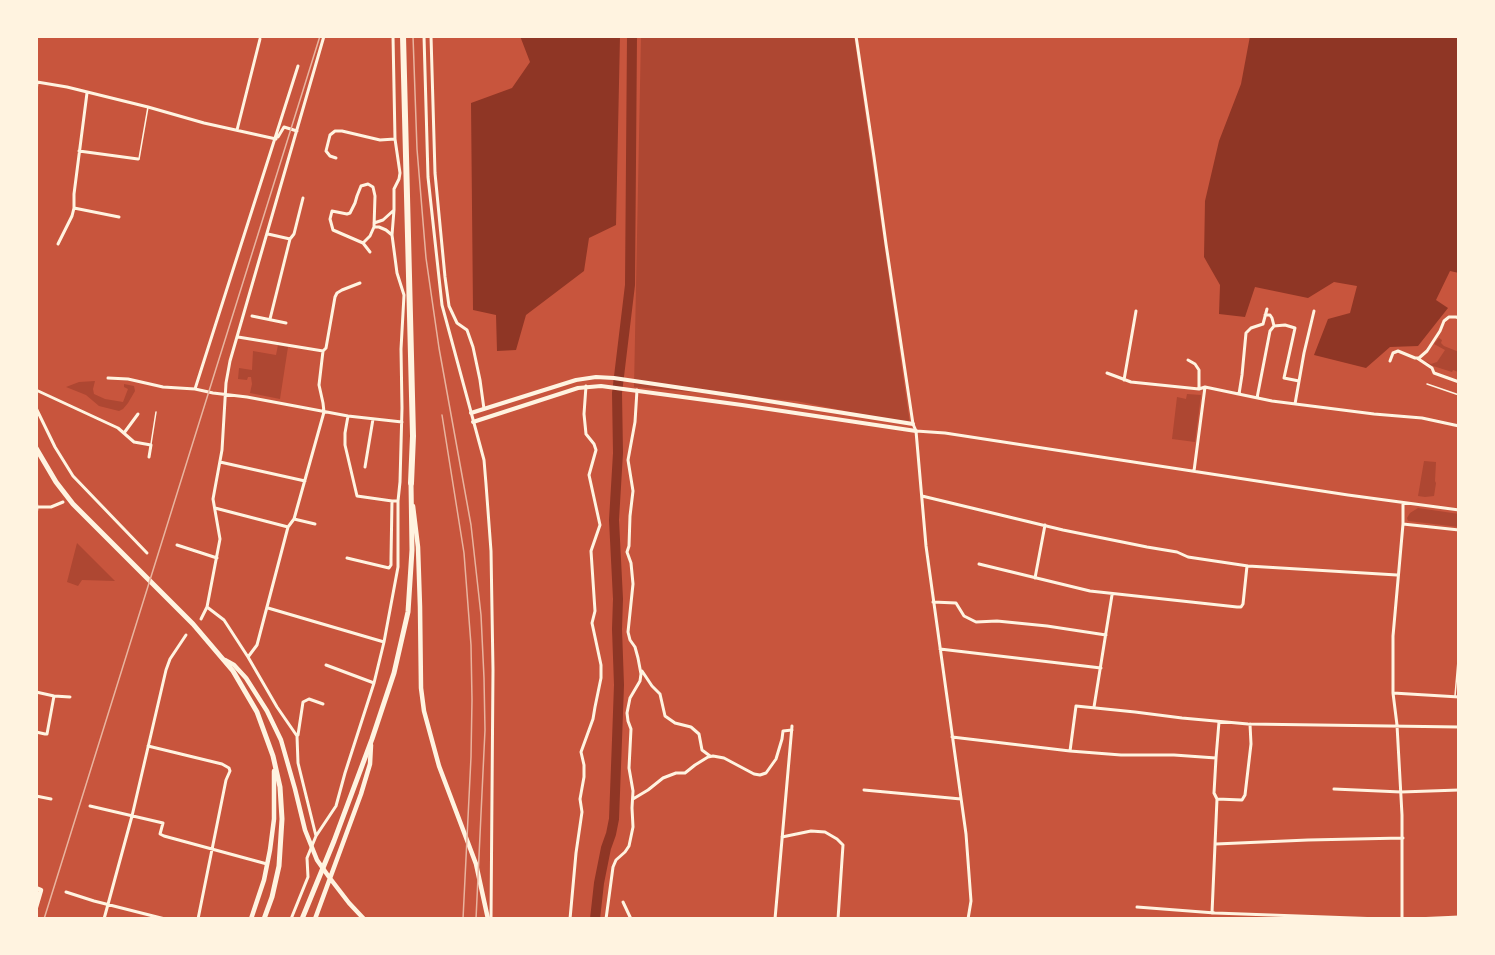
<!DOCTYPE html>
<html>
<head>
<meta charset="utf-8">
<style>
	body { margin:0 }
	#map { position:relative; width:1495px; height:955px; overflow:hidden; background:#c8553d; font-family:Quicksand,sans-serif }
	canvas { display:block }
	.frame { position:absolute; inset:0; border:38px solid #fff3e0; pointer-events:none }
</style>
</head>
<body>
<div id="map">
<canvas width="1495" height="955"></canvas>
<div class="frame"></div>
</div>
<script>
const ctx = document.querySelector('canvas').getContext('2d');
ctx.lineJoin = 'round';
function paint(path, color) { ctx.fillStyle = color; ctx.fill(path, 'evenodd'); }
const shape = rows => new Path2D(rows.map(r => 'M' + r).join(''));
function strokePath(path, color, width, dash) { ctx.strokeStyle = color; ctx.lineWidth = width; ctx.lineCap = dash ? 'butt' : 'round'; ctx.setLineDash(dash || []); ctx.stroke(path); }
paint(shape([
	[641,36,854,36,910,424,796,401,634,387],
	[1439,338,1442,340,1441,343,1444,346,1459,352,1459,375,1458,374,1458,372,1453,370,1452,372,1430,365,1425,361,1431,364,1437,362,1445,350,1434,344],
	[278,345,288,347,280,399,250,393,252,384,251,377,248,377,247,380,238,379,239,368,252,370,253,351,276,355],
	[95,381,93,389,94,394,105,399,123,402,128,389,124,387,124,384,134,386,135,391,128,403,123,409,119,411,99,406,86,395,66,387,79,382],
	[1187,394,1201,395,1195,442,1172,439,1177,397,1186,399],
	[1424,461,1436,462,1435,481,1436,483,1434,496,1425,497,1418,496],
	[1418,508,1459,514,1459,527,1408,521,1407,518,1410,513],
	[77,543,115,581,82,580,78,586,67,582]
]), '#ae4732');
paint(shape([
	[520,36,620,36,616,225,589,238,584,271,526,315,516,350,497,351,496,315,473,310,471,103,512,88,530,62],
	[1250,36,1459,36,1459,273,1450,271,1436,300,1448,308,1418,346,1390,347,1366,368,1314,355,1328,319,1350,313,1357,286,1334,282,1308,298,1255,287,1245,317,1219,314,1220,285,1204,257,1205,201,1219,141,1241,84]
]), '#8f3625');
strokePath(shape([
	[595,919,599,883,606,848,611,834,614,819,617,740,619,685,617,629,618,599,614,520,618,453,617,393,630,285,632,36]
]), '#8f3625', 10);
strokePath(shape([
	[139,159,148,107],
	[1427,384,1459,395],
	[151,444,156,412],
	[1455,696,1459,649]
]), '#fff3e0', 1.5);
strokePath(shape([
	[424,36,428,177,442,305,484,460,486,484,491,551,493,670,491,919],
	[431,36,435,173,445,277,449,306,457,323,467,330,473,347,480,380,484,409],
	[856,36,874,157,886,244,913,424,916,431,926,546,966,834,971,901,968,919],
	[36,92,37,82,67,87,148,107,204,123,276,139],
	[237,130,260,39],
	[278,137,284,127,297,131],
	[79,151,138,159],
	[336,158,330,156,326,151,330,135,335,131,342,131,380,140,395,139],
	[74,208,119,217],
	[374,223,383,220,394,210],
	[374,227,379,227,386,230,392,235],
	[268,234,290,239],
	[363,243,370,236,374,227,375,196,373,187,368,184,361,186,357,196,355,203,350,213,347,214,332,211,330,219,333,230,363,243,370,252],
	[58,244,72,216,74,208,74,194,87,93],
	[1265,315,1270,315,1272,318,1274,326],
	[252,316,286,323],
	[270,319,290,239,294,234,303,198],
	[238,337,323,351],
	[1417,358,1432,368,1434,373,1459,382],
	[1188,360,1195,364,1199,370,1199,389],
	[1390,361,1393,353,1398,351,1415,358,1419,358,1427,351,1440,331,1444,321,1449,317,1456,317,1459,318],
	[1107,373,1131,382,1199,389,1205,387,1272,401,1374,414,1422,418,1459,426],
	[108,378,128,379,163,387,195,389,213,393,247,397,348,416,402,422],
	[1124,380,1136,311],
	[195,389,298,66],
	[36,390,118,428,134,442,151,445,149,457],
	[1239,394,1242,375,1246,333,1251,328,1263,324,1267,309],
	[1257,398,1270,331,1274,326,1285,325,1295,328,1284,378,1299,381],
	[1295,404,1304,353,1314,311],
	[36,408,55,447,73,476,147,553],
	[348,416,345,433,345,445,357,496,392,501],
	[916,431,945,433,1348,495,1459,510],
	[124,433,138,414],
	[220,462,305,481],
	[365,467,373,419],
	[1194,471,1205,387],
	[922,496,1063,530,1147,547,1177,552,1188,557,1248,566,1397,575],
	[36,501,37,507,36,516],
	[392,501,398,501,400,482,402,408,401,349,404,295,397,273,392,235,394,210,394,189,399,179,400,173,395,139,393,36],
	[37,507,51,507,63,502],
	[215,508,288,527],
	[294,519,315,524],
	[1403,524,1459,530],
	[177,545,217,558],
	[347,558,389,568,391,565,391,558,392,501],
	[979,564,1090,591,1237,607,1241,607,1243,604,1247,566],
	[1035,578,1045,525],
	[933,602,956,603,964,616,976,622,997,621,1047,626,1106,635],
	[207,607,224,620,248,657,277,707,297,736,298,763,316,836,307,858,308,877,291,919],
	[268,608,384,642,398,567,398,501],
	[201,619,207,607,220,539,213,499,222,450,226,383,230,361,324,36],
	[940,649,1101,668],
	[248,657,257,645,288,527,294,519,324,412,323,403,319,385,323,351,326,348,335,297,337,293,342,290,360,283],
	[326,665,374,683],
	[642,671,652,686,660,694,665,716,675,723,691,727,699,734,702,750,710,756],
	[36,692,54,696,70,697],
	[1393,693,1459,697],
	[1094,707,1112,595],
	[36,732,45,734,47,734,54,696],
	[298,735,303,702,309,699,323,704],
	[952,737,1070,751,1121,755,1174,755,1216,758],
	[148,746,222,764,229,768,230,771,226,780,198,919],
	[1070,751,1076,706,1135,712,1182,718,1248,724,1459,727],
	[1334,789,1401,792,1459,790],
	[864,790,961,799],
	[36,796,51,799],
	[633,799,648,790,663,778,676,773,685,773,695,765,708,757,713,756,724,758,754,774,760,775,766,773,776,759,782,739,783,731,792,730],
	[1217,799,1242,800,1245,795,1251,744,1250,724],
	[90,806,163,823,160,834,164,836,267,864],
	[316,836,336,806,345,773,374,683,384,642],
	[782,837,811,831,825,832,837,839,843,845,838,919],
	[1216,844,1308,840,1403,838],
	[66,892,94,901,165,919],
	[623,902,631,919],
	[1137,907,1215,913,1381,919],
	[1212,913,1217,799,1214,793,1216,758,1219,722],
	[104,919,132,816,166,670,170,659,186,635],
	[570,919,576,853,582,812,580,799,584,777,584,765,581,752,593,719,595,707,601,678,601,665,592,623,595,611,591,551,600,525,589,475,596,450,594,444,586,434,584,414,586,386],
	[606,919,613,867,616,860,625,852,629,846,633,827,632,808,633,791,629,768,631,729,628,721,627,713,630,698,640,681,641,674,638,658,635,647,630,640,628,632,633,584,631,563,627,552,629,546,630,516,633,491,628,460,635,422,637,390],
	[775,919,792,726],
	[1402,919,1402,815,1397,725,1393,693,1393,636,1403,524,1403,503],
	[1415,919,1459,917]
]), '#fff3e0', 3);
strokePath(shape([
	[471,413,576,380,596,377,614,378,743,397,913,424],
	[473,422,578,388,601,386,742,405,916,431]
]), '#fff3e0', 4);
strokePath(shape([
	[413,506,418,547,420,607,421,688,424,711,439,766,476,864,488,919],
	[225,660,234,665,246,678,267,711,281,740,295,789,305,830,317,860,329,877,349,903,364,919],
	[36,888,41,890,36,907],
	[251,919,264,880,270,850,274,819,274,771],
	[315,919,361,794,370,764,371,745]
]), '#fff3e0', 4.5);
strokePath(shape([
	[36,448,56,482,73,504,193,624,233,671,257,712,273,756,280,787,282,819,279,866,272,897,264,919],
	[302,919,334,841,372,739,394,673,408,612,412,550,411,483]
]), '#fff3e0', 5);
strokePath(shape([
	[403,36,413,436,411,483]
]), '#fff3e0', 6);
strokePath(shape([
	[413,36,417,149,426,258,439,348,471,525,481,615,484,678,485,730,476,919],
	[442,415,464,553,471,645,472,700,471,757,463,919],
	[44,919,320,36]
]), '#e9b49f', 1.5);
</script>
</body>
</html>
